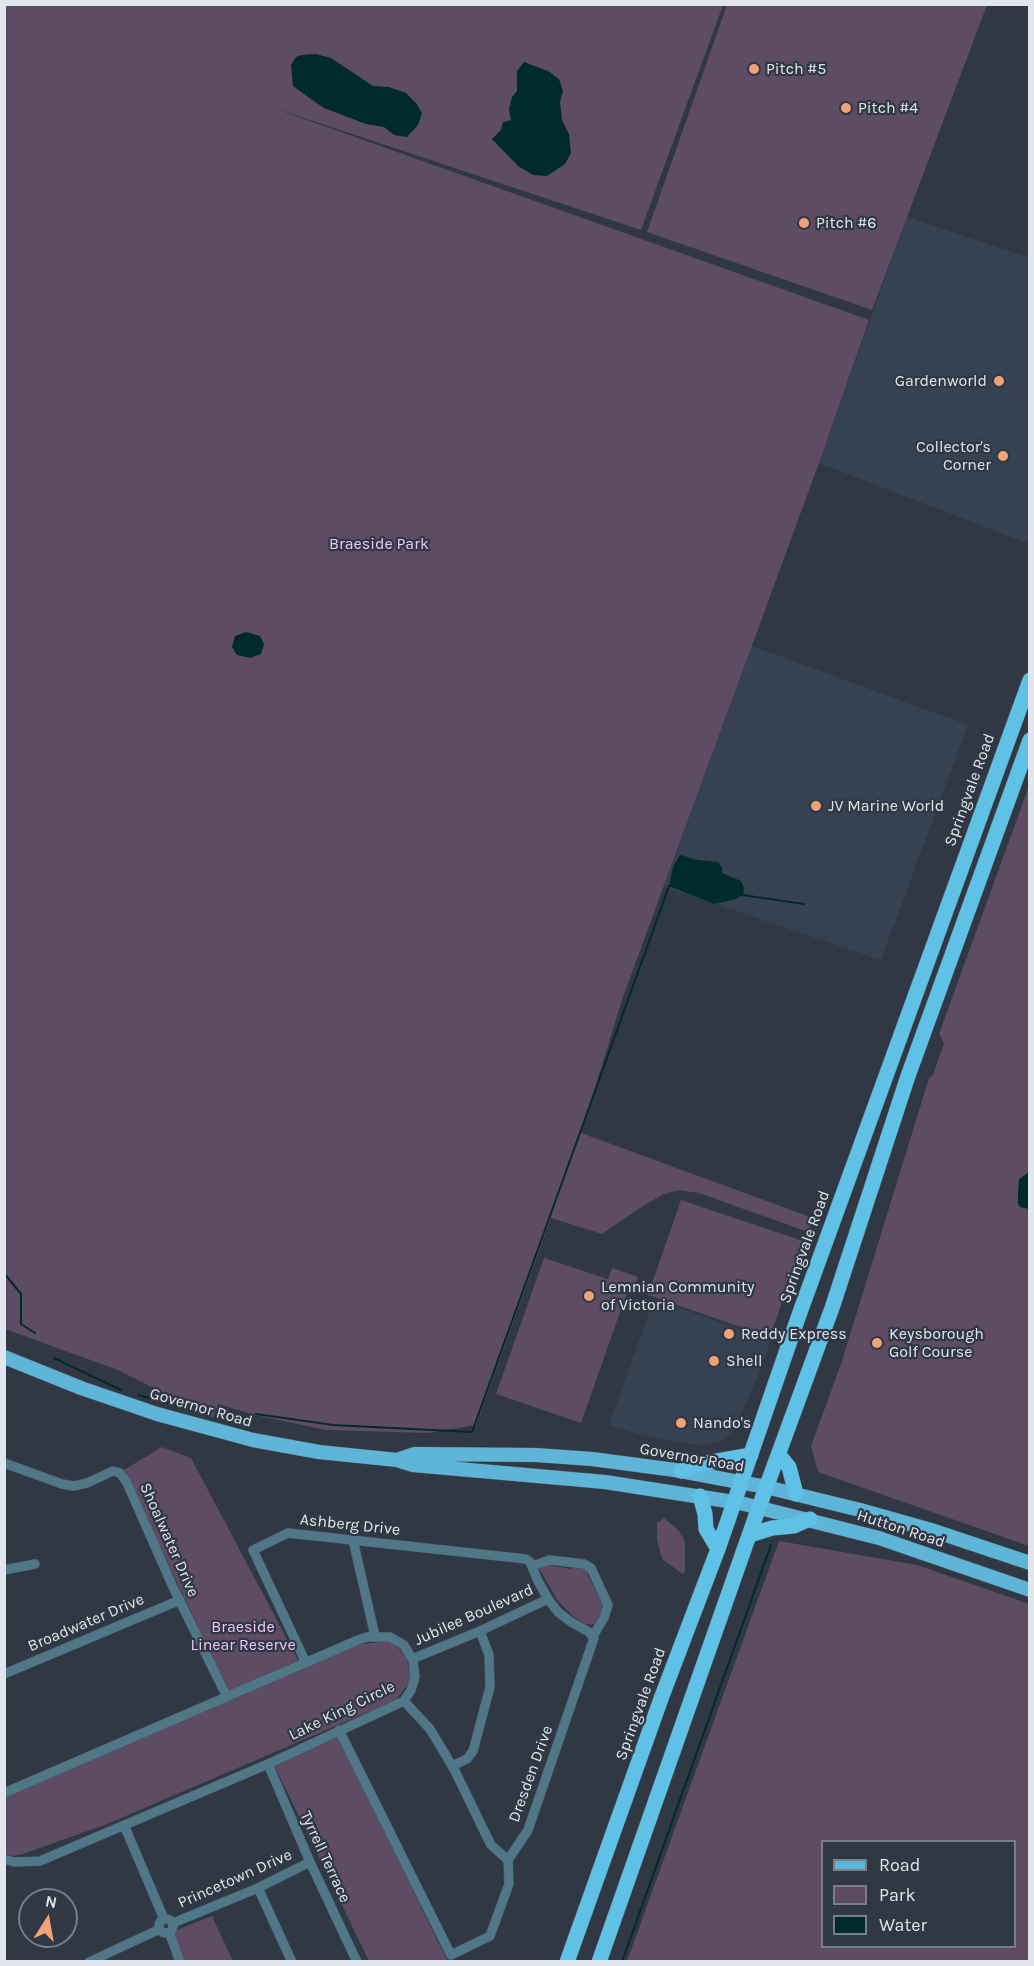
<!DOCTYPE html>
<html>
<head>
<meta charset="utf-8">
<style>
	body { margin:0 }
	#map { position:relative; width:1034px; height:1966px; overflow:hidden; background:#303843; font-family:Karla,sans-serif }
	canvas { display:block }
	.frame { position:absolute; inset:0; border:6px solid #e1e6ee; pointer-events:none }
	.legend { position:absolute; left:821px; top:1840px; width:195px; height:108px; box-sizing:border-box; background:#303843; border:2px solid #777e87; margin:0; padding:8px 10px; list-style:none; font-size:18px; color:#e1e6ee }
	.legend li { display:flex; align-items:center; gap:12px; height:30px }
	.legend b { width:30px; border:2px solid #777e87 }
	.north { position:absolute; left:18px; top:1888px; width:60px; height:60px; box-sizing:border-box; background:#303843; border:2px solid #777e87; border-radius:50%; rotate:11deg; font-size:16px; font-weight:700; line-height:24px; text-align:center; color:#e1e6ee }
	.north::after { content:''; display:block; margin:auto; width:21px; height:27px; background:#f0a279; clip-path:polygon(50% 0,100% 100%,50% 72%,0 100%) }
</style>
</head>
<body>
<div id="map">
<canvas width="1034" height="1966"></canvas>
<div class="frame"></div>
<ul class="legend">
<li><b style="height:8px;background:#5eb5d7"></b>Road</li>
<li><b style="height:16px;background:#5e4c64"></b>Park</li>
<li><b style="height:16px;background:#012a2b"></b>Water</li>
</ul>
<div class="north">N</div>
</div>
<script>
const ctx = document.querySelector('canvas').getContext('2d');
ctx.lineJoin = 'round';
function paint(path, color) { ctx.fillStyle = color; ctx.fill(path, 'evenodd'); }
const shape = rows => new Path2D(rows.map(r => 'M' + r).join(''));
function strokePath(path, color, width, dash) { ctx.strokeStyle = color; ctx.lineWidth = width; ctx.lineCap = dash ? 'butt' : 'round'; ctx.setLineDash(dash || []); ctx.stroke(path); }
function drawText(font, color, halo, rows, align = 'center') {
  ctx.font = font + ' Karla,sans-serif'; ctx.lineWidth = 4.5; ctx.setLineDash([]); ctx.textBaseline = 'middle'; ctx.strokeStyle = halo; ctx.fillStyle = color; for (const [text, x, y, turn = 0] of rows) {
    ctx.save(); ctx.translate(x, y); ctx.rotate((+turn || 0) * Math.PI / 180); ctx.textAlign = isNaN(turn) ? turn : align; if (halo) ctx.strokeText(text, 0, 0); ctx.fillText(text, 0, 0); ctx.restore();
  }
}
paint(shape([
	[907,217,1029,258,1029,544,819,463],
	[752,646,968,725,881,960,664,887],
	[654,1299,769,1340,768,1348,753,1388,732,1433,719,1442,704,1446,652,1438,609,1425]
]), '#364252');
paint(shape([
	[4,5,723,5,641,230,265,105,869,320,819,463,623,997,581,1133,813,1218,808,1232,699,1193,678,1190,662,1195,640,1208,602,1234,551,1218,476,1425,428,1433,326,1430,255,1415,218,1404,213,1418,118,1370,5,1329],
	[727,5,987,5,872,310,647,232],
	[1029,786,1029,1546,818,1472,811,1446,841,1364,929,1078,933,1075,944,1043,939,1034],
	[681,1200,803,1241,770,1337,648,1295],
	[544,1258,613,1281,608,1279,612,1268,638,1277,634,1288,629,1287,581,1423,496,1394],
	[162,1447,191,1458,298,1660,229,1692,124,1470],
	[664,1518,679,1531,685,1542,685,1570,683,1574,663,1560,660,1552,657,1540,657,1523],
	[779,1541,917,1565,1029,1604,1029,1961,627,1961],
	[822,1842,1014,1842,1014,1946,822,1946],
	[548,1565,571,1569,572,1566,587,1568,589,1572,587,1573,601,1602,603,1601,604,1603,596,1625,585,1624,573,1616,557,1600,539,1568],
	[389,1641,406,1654,411,1680,396,1700,107,1824,23,1854,12,1856,5,1854,5,1796,355,1645],
	[338,1735,440,1946,448,1961,369,1961,274,1765],
	[212,1916,233,1961,185,1961,172,1932]
]), '#5e4c64');
paint(shape([
	[316,54,331,58,373,86,389,87,406,93,416,103,422,113,418,125,407,137,394,135,384,127,366,124,324,108,308,97,293,86,291,65,296,57,302,55],
	[524,62,548,71,559,79,563,91,560,102,562,120,569,134,571,153,565,164,547,176,533,175,518,166,492,139,501,130,503,122,511,120,509,109,512,97,517,91,517,71],
	[246,632,260,636,264,644,261,654,250,658,237,655,232,647,235,636],
	[680,855,697,860,718,862,722,867,722,873,741,881,744,888,743,895,736,899,714,904,669,886,673,867],
	[1029,1172,1030,1209,1029,1209,1020,1207,1018,1204,1018,1193,1019,1179]
]), '#012a2b');
strokePath(shape([
	[742,895,804,904],
	[4,1273,21,1294,21,1324,35,1333],
	[54,1358,121,1390],
	[138,1395,200,1412],
	[256,1414,333,1425,472,1432,669,886,671,886],
	[622,1962,771,1545]
]), '#012a2b', 2);
const minor = shape([
	[4,1463,62,1484,74,1486,87,1483,113,1471,120,1473,127,1483,173,1587,227,1697],
	[353,1540,375,1636],
	[532,1566,550,1560,584,1564,591,1568,608,1605,604,1618,593,1636],
	[4,1570,35,1564],
	[412,1659,480,1631,548,1599],
	[306,1663,253,1550,288,1533,526,1559,530,1562,538,1581,548,1599,558,1612,571,1622,589,1632,594,1638,528,1830,508,1860,509,1884,490,1936,451,1955,339,1730],
	[4,1674,180,1600],
	[404,1701,430,1729,454,1769,491,1845,508,1860],
	[268,1764,310,1862,357,1962],
	[452,1766,467,1759,473,1751,490,1687,489,1655,480,1631],
	[4,1793,358,1640,367,1637,390,1637,404,1645,413,1660,415,1677,411,1690,404,1701,268,1764,40,1861,14,1862,4,1859],
	[124,1825,164,1919],
	[258,1888,292,1962],
	'159 1926a7 7 0 1 1 14 0a7 7 0 1 1-14 0Z',
	[173,1923,258,1888,310,1862],
	[169,1932,180,1962],
	[89,1962,160,1929]
]);
const primary = shape([
	[4,1357,81,1388,157,1414,253,1440,319,1452,397,1460,413,1465,605,1482,740,1503,879,1538,1030,1590],
	[397,1460,414,1454,536,1455,592,1459,675,1470,766,1487,860,1510,931,1530,1030,1563]
]);
const trunk = shape([
	[779,1455,789,1467,796,1494],
	[681,1471,700,1464,751,1455],
	[700,1496,705,1514,706,1529,718,1549],
	[750,1535,772,1528,794,1526,810,1519],
	[567,1962,662,1696,718,1549,799,1315,1030,680],
	[599,1962,759,1507,832,1308,908,1076,1030,740]
]);
strokePath(minor, '#4c545e', 10);
strokePath(primary, '#4c545e', 15);
strokePath(trunk, '#4c545e', 16);
strokePath(minor, '#4f7788', 9);
strokePath(primary, '#5eb5d7', 14);
strokePath(trunk, '#60c1e7', 15);
for (const [x, y, r, color] of [
	[754,69,6,"#f0a279"],
	[846,108,6,"#f0a279"],
	[804,223,6,"#f0a279"],
	[999,381,6,"#f0a279"],
	[1003,456,6,"#f0a279"],
	[816,806,6,"#f0a279"],
	[589,1296,6,"#f0a279"],
	[729,1334,6,"#f0a279"],
	[877,1343,6,"#f0a279"],
	[714,1361,6,"#f0a279"],
	[681,1423,6,"#f0a279"]
]) { const dot = new Path2D(); dot.arc(x, y, r, 0, 2 * Math.PI); ctx.fillStyle = color; ctx.fill(dot); strokePath(dot, '#303843', 2); }
drawText('16px', '#e1e6ee', '#303843', [
	["Pitch #5",766,69],
	["Pitch #4",858,108],
	["Pitch #6",816,223],
	["Gardenworld",987,381,"right"],
	["Collector's",991,447,"right"],
	["Corner",991,465,"right"],
	["JV Marine World",828,806],
	["Lemnian Community",601,1287],
	["of Victoria",601,1305],
	["Reddy Express",741,1334],
	["Keysborough",889,1334],
	["Golf Course",889,1352],
	["Shell",726,1361],
	["Nando's",693,1423]
], 'left');
drawText('16px', '#efc7fd', '#303843', [
	["Braeside Park",379,544],
	["Braeside",243,1627],
	["Linear Reserve",243,1645]
]);
drawText('16px', '#e1e6ee', '#303843', [
	["Springvale Road",970,790,-70],
	["Springvale Road",805,1247,-70],
	["Governor Road",201,1408,16],
	["Governor Road",692,1458,10],
	["Ashberg Drive",350,1525,6],
	["Hutton Road",901,1529,18],
	["Shoalwater Drive",169,1540,66],
	["Jubilee Boulevard",474,1615,-24],
	["Broadwater Drive",86,1623,-23],
	["Springvale Road",641,1704,-70],
	["Lake King Circle",342,1711,-26],
	["Dresden Drive",531,1774,-70],
	["Tyrrell Terrace",325,1857,65],
	["Princetown Drive",235,1879,-24]
]);
</script>
</body>
</html>
